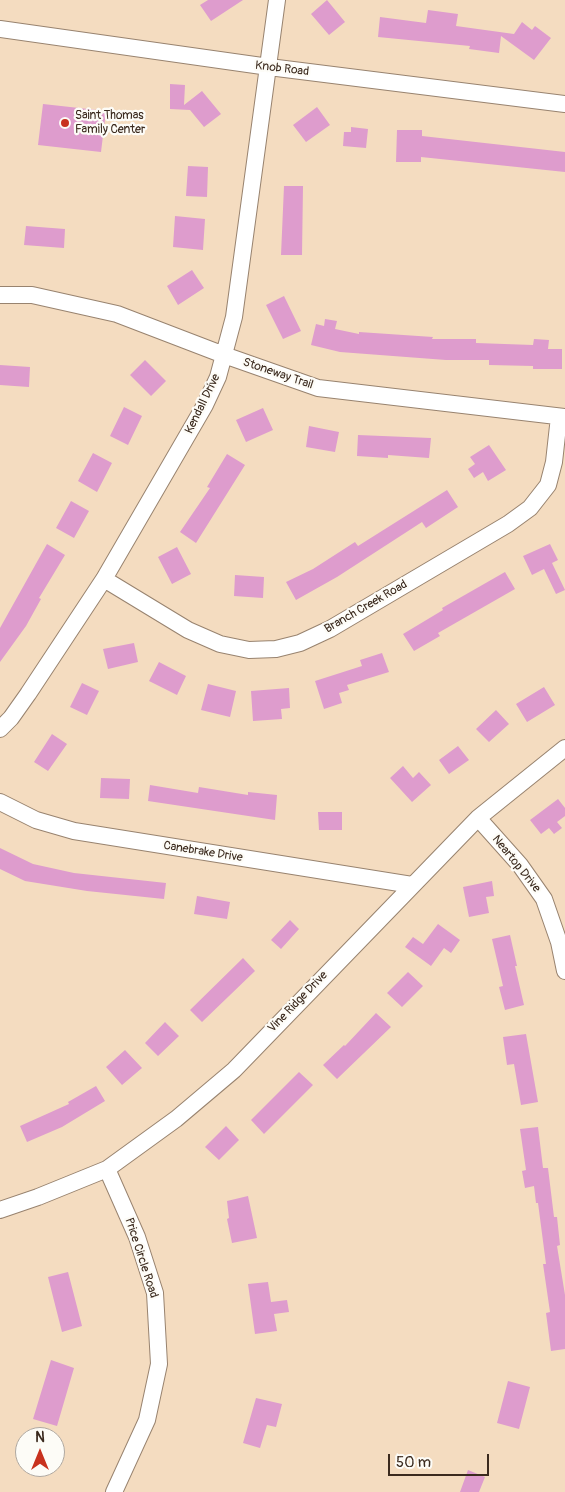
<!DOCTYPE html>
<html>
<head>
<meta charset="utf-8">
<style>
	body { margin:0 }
	#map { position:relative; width:565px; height:1492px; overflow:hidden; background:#f4dcc0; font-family:Pangolin,sans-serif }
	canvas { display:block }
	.north { position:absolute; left:15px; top:1427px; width:50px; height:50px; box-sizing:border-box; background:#fdfcf7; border:1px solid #afa8a0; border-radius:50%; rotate:0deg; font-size:14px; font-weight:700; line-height:20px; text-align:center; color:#3b2a1e }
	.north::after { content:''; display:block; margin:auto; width:18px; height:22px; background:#c8321e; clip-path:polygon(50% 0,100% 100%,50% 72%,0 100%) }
	.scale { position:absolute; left:388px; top:1454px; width:101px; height:22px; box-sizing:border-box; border:2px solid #3b2a1e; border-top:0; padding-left:6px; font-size:15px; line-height:18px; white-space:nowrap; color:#3b2a1e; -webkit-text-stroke:4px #fdfcf7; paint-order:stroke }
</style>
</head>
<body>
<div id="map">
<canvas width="565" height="1492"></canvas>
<div class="north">N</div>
<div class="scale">50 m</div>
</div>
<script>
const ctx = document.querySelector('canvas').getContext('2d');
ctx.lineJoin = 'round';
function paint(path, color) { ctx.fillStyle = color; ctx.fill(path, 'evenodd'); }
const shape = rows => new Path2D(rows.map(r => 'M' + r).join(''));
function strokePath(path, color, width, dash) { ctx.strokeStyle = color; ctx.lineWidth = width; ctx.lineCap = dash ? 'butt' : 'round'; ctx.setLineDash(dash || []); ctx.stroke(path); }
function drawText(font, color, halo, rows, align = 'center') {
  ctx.font = font + ' Pangolin,sans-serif'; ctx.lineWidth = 4.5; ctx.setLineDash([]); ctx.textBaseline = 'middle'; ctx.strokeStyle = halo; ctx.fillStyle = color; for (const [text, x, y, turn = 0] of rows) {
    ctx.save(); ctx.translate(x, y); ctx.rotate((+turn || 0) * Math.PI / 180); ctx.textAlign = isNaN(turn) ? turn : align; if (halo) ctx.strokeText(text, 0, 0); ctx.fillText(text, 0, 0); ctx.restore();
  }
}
paint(shape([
	[208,0,243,0,211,21,200,5],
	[327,0,345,22,329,35,311,14],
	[428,10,458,14,456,26,514,34,522,22,532,30,535,26,551,38,534,60,501,36,499,53,469,49,470,46,378,37,380,17,426,23],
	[170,84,185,85,184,105,202,91,221,114,204,127,190,110,170,109],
	[43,104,106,111,101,152,38,145],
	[317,107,330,125,306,142,293,125],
	[351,127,368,129,366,148,343,146,344,132,351,132],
	[397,130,422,130,422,136,565,152,565,172,421,157,421,162,396,162],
	[188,166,208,167,207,197,186,196],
	[284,186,303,186,302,255,281,255],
	[175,216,205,219,203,250,173,247],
	[26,226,65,229,64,248,24,245],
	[192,270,204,288,178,305,167,286],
	[284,296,301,331,283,339,266,305],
	[325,319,337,321,335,329,359,334,359,332,433,337,432,339,476,339,476,343,533,345,534,339,549,340,548,349,562,349,562,369,533,369,533,366,489,365,489,360,446,360,340,352,311,345,316,324,324,326],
	[145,360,166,381,151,396,130,375],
	[0,365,30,367,29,387,0,385],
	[124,407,142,416,128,445,110,436],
	[263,408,273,430,246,442,236,420],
	[309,426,339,432,335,452,306,447],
	[358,435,431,438,429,458,388,455,388,458,357,456],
	[489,445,506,470,488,481,483,472,474,478,468,469,475,464,470,457],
	[93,453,112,463,97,492,78,481],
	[227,454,245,465,196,543,180,532,210,488,207,487],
	[447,490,458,507,426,528,422,522,337,577,296,600,286,582,313,569,355,542,358,546],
	[71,501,89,511,74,538,56,528],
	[47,544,65,555,39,598,41,599,26,626,0,662,0,628],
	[550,544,558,560,552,563,565,590,556,594,544,569,532,575,523,556],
	[177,547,191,574,172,584,158,557],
	[505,572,515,589,438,633,440,636,414,651,403,634,443,610,442,608],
	[235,575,264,577,263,598,234,596],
	[134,643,138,662,108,669,103,649],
	[382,653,389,672,347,685,349,690,339,693,342,703,324,709,315,681,362,666,360,660],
	[159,662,186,676,177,695,149,681],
	[82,683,99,691,87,715,70,707],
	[208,684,236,691,230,717,201,710],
	[544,687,555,705,527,722,516,704],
	[289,688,290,708,281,709,282,719,253,721,251,691],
	[496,710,509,724,489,742,476,729],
	[52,734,67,744,48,771,34,762],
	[458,746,469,760,449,774,439,760],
	[403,766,413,778,419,772,431,785,412,802,390,778],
	[101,778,130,779,129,799,100,798],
	[150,785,198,793,199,787,248,795,248,792,277,795,275,820,148,801],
	[558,799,565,808,565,816,557,822,562,828,554,834,549,828,541,834,530,820],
	[318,812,342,812,342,830,319,830],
	[0,848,33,864,74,873,166,883,164,899,87,891,25,881,0,869],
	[492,881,494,896,486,897,489,913,469,917,463,887],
	[197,896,230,902,227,919,194,914],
	[290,920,299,929,281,949,271,940],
	[438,924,460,940,451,953,444,948,431,966,405,947,413,937,423,944],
	[510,935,517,966,515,966,524,1005,505,1010,499,987,503,986,492,939],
	[243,958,255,971,202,1022,190,1010],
	[408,972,423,986,402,1007,387,993],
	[376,1013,391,1027,337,1079,323,1065,344,1045,345,1046],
	[165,1022,179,1036,158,1056,145,1043],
	[526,1034,538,1102,521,1105,514,1064,507,1065,503,1037],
	[125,1050,142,1068,122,1085,106,1067],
	[299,1072,313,1085,264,1134,251,1120],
	[96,1086,105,1101,62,1127,27,1142,20,1126,69,1104,68,1102],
	[226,1126,239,1140,219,1160,205,1147],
	[538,1127,543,1168,548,1168,554,1217,557,1217,560,1245,557,1246,565,1295,565,1349,551,1351,546,1313,550,1312,543,1264,546,1264,538,1203,536,1203,534,1186,525,1188,522,1171,526,1170,520,1129],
	[248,1196,257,1238,232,1243,227,1219,229,1218,227,1201],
	[68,1272,82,1326,62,1332,48,1277],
	[268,1282,271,1302,287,1300,289,1312,274,1314,277,1331,255,1334,248,1284],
	[51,1360,74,1368,57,1426,33,1419],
	[508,1381,530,1387,519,1429,497,1423],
	[256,1398,282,1404,276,1427,267,1425,260,1448,243,1443],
	[468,1470,485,1477,479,1492,460,1492]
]), '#de9ccd');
const street = shape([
	[0,29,269,67,565,104],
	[0,295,32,295,117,314,224,355,318,388,565,417],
	[104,579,188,630,220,644,249,650,276,649,300,643,330,629,508,524,530,508,548,485,554,462,559,417],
	[0,729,11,718,28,694,104,579,205,405,218,377,234,317,277,0],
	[0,802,36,820,74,831,412,885],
	[478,818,520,865,544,899,559,942,565,971],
	[107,1169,137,1237,155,1293,159,1364,147,1420,114,1492],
	[0,1210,38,1197,107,1169,176,1119,234,1070,478,818,565,748]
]);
strokePath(street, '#98836f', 18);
strokePath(street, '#fff', 16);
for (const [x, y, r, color] of [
	[65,123,5,"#c8321e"]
]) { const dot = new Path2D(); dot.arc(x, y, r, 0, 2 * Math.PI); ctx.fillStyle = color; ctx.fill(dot); strokePath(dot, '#fdfcf7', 2); }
drawText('12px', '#3b2a1e', '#fdfcf7', [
	["Knob Road",282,69,7],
	["Stoneway Trail",278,374,19],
	["Kendall Drive",203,404,-64],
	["Branch Creek Road",366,607,-30],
	["Canebrake Drive",203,852,9],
	["Neartop Drive",516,864,51],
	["Vine Ridge Drive",298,1002,-46],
	["Price Circle Road",141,1258,72]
]);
drawText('12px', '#3b2a1e', '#fdfcf7', [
	["Saint Thomas",75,116],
	["Family Center",75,130]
], 'left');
</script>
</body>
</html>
